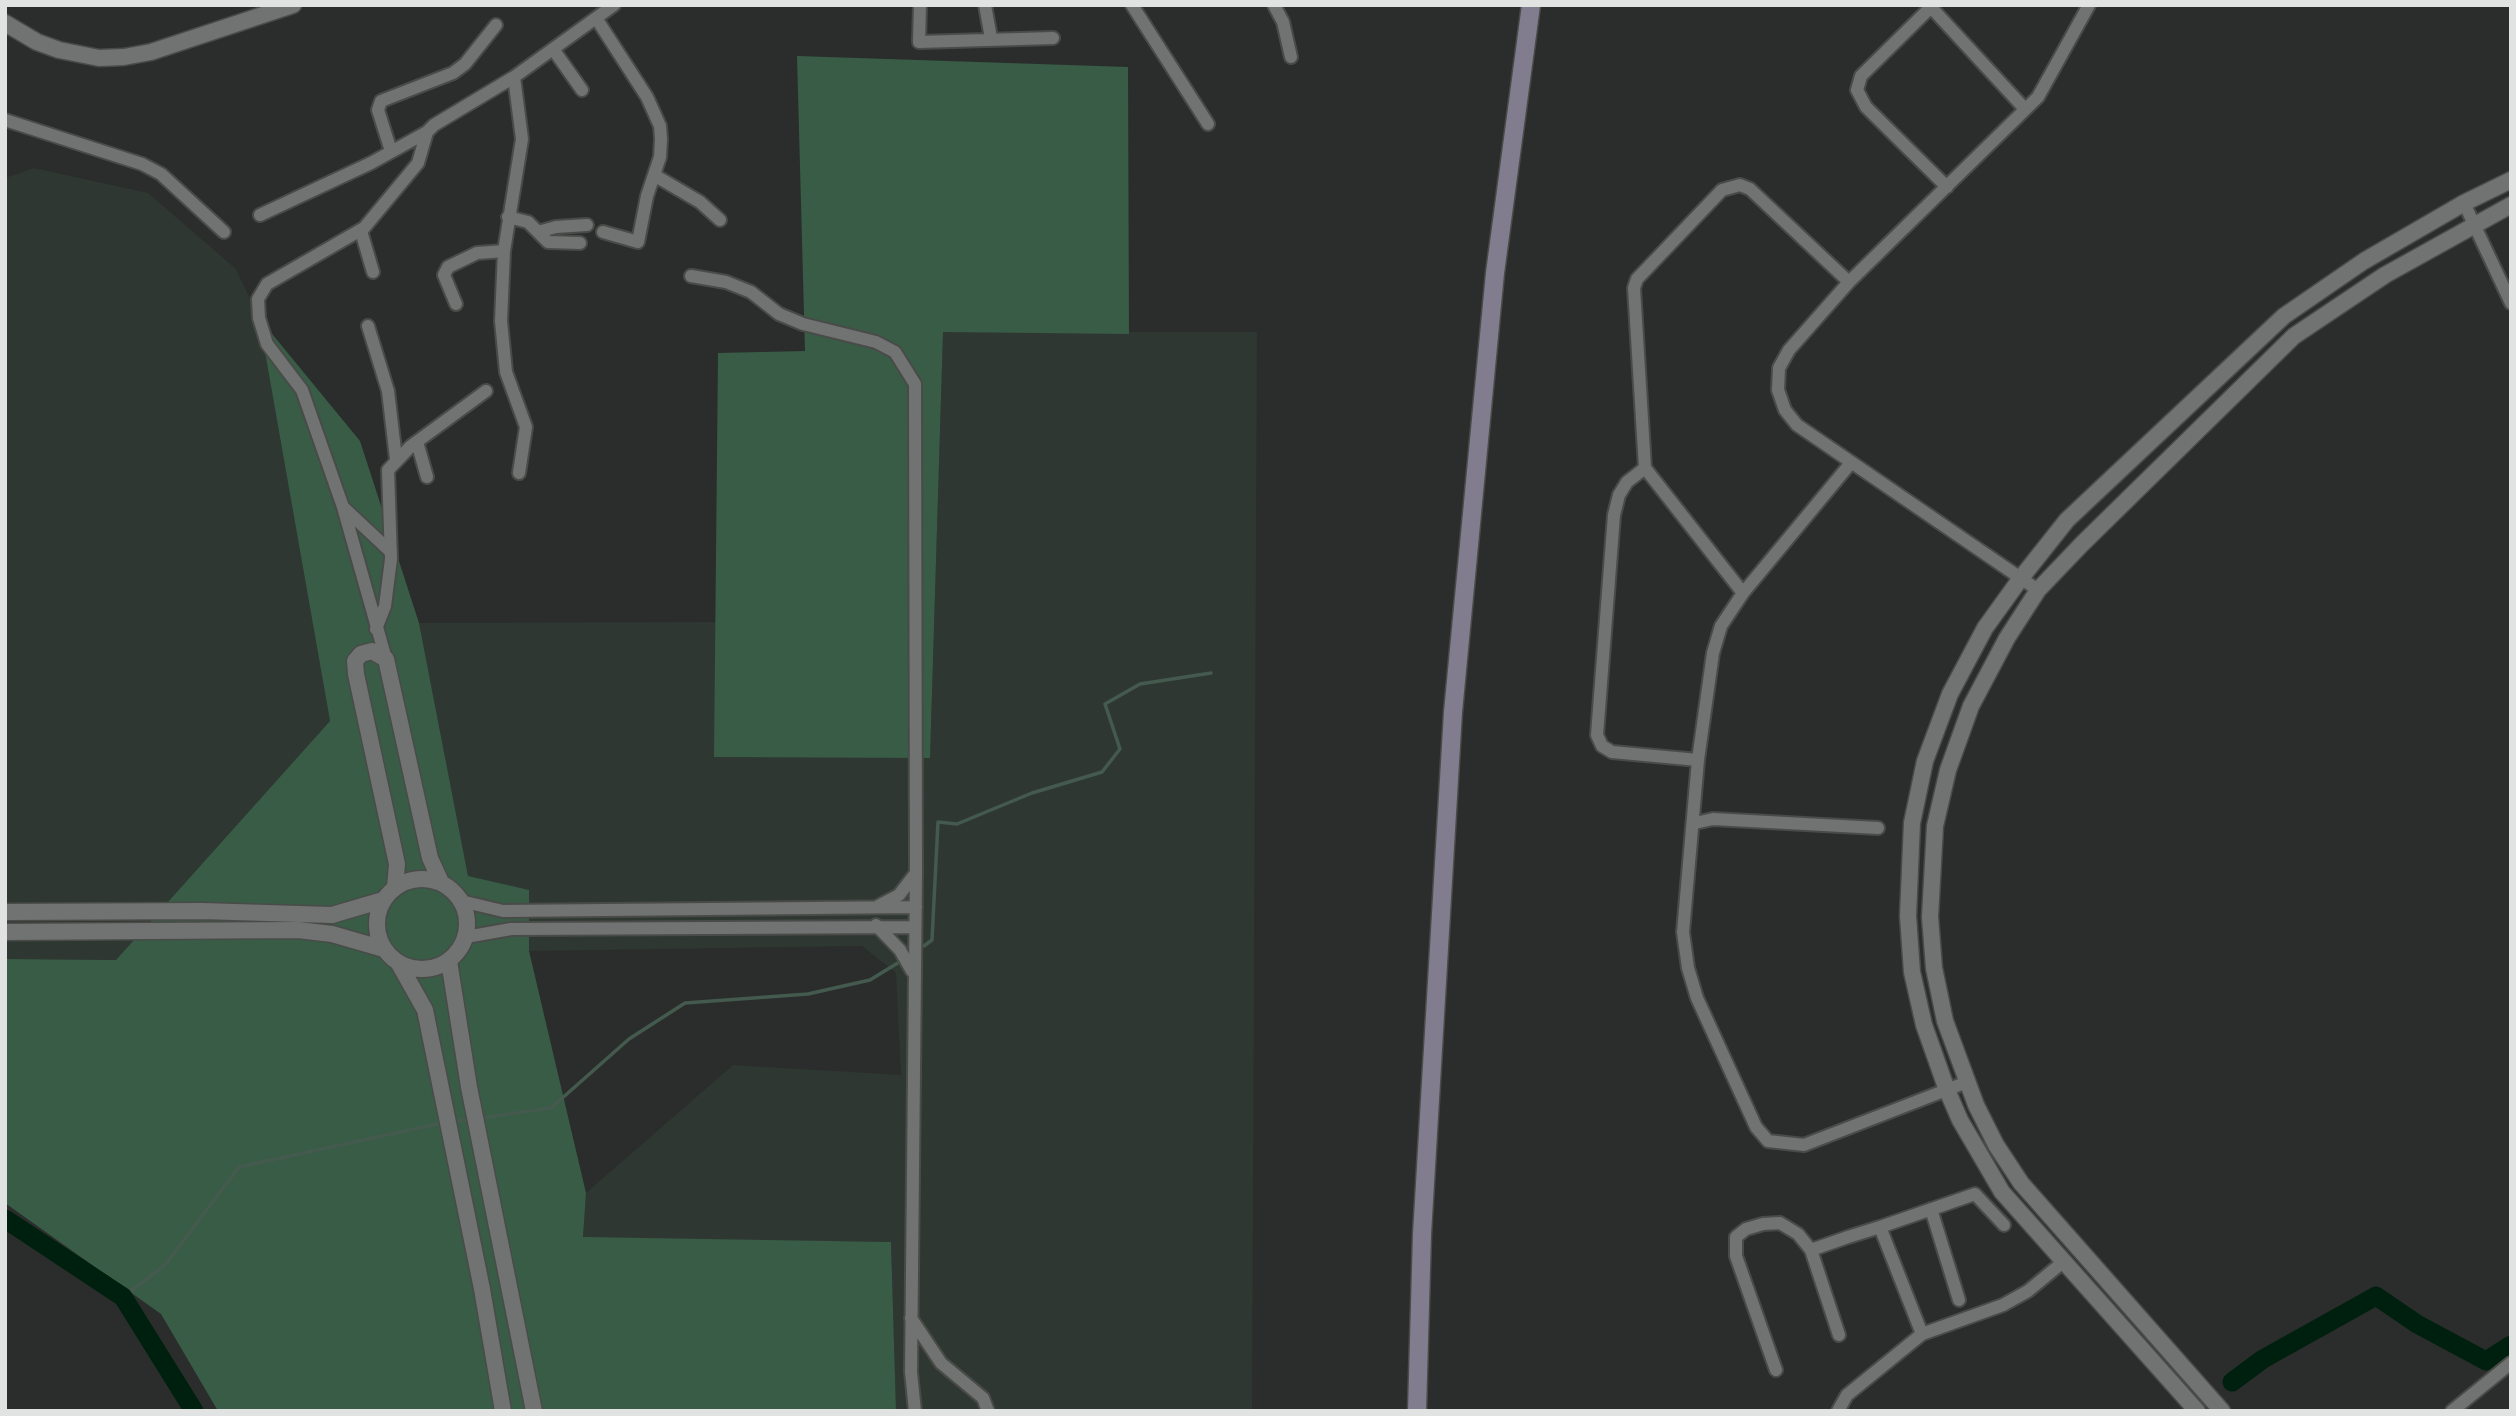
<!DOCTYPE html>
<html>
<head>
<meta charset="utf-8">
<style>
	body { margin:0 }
	#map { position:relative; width:2516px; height:1416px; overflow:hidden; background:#2a2d2b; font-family:"Asap Condensed",sans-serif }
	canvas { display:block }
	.frame { position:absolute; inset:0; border:7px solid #e1e3e2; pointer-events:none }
</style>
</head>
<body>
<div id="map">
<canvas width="2516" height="1416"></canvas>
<div class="frame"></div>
</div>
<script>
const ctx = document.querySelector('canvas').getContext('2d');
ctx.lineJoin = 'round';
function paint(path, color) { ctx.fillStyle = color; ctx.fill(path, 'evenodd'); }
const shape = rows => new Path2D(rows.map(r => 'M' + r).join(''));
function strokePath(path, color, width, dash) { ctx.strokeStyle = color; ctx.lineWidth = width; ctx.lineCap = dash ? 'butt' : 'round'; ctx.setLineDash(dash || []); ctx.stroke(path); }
paint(shape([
	[34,168,148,193,236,269,259,318,330,721,116,960,5,959,5,178],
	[943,332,1257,332,1252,1411,896,1411,891,1242,583,1238,586,1193,733,1065,901,1075,896,973,862,946,529,951,529,891,468,876,419,623,717,622,715,757,930,757]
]), '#2f3732');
paint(shape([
	[797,56,1128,67,1129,334,943,332,930,758,714,757,718,353,805,351],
	[259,318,360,441,419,623,468,876,529,890,529,951,586,1193,583,1237,891,1242,896,1411,218,1411,161,1314,5,1203,5,959,116,960,330,721]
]), '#395c46');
strokePath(shape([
	[924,946,932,940,938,822,957,824,1032,793,1102,772,1120,749,1105,704,1140,684,1211,673],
	[481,1118,551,1108,629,1039,685,1003,808,994,870,980,901,961],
	[453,1122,470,1119],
	[123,1297,165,1265,239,1167,442,1123]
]), '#445a4e', 3.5);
strokePath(shape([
	[5,1219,123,1297,194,1411],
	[2232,1382,2263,1359,2376,1296,2417,1324,2486,1361,2511,1345]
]), '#00200f', 19);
const minor = shape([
	[920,5,919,42,1053,38],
	[985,5,991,38],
	[1132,5,1208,124],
	[1274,5,1283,22,1291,57],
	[1929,5,2025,109],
	[1931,7,1861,76,1857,90,1866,107,1947,187],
	[596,18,647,97,660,126,661,139,660,157,647,196,638,242,603,232],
	[553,49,582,90],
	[514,77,522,139,504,251,501,321,506,372,526,427,519,473],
	[5,120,142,164,161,174,224,232],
	[391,151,378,110,381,101,453,73,465,64,496,25],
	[654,175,700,202,720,220],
	[2464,203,2511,303],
	[260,215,371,163,427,132],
	[508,217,528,222,548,242,580,243],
	[361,231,373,272],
	[538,232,556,227,587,225],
	[691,276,726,282,751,292,779,314,803,324,876,342,895,352,915,384,916,873,911,1372,915,1411],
	[456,304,444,275,448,267,477,253,504,251],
	[368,326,388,391,396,459],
	[417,442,427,477],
	[1850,464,1743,593,1721,626,1713,653,1698,760,1683,932,1688,968,1697,998,1756,1127,1768,1141,1804,1145,1967,1082],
	[1645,468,1627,482,1619,495,1614,515,1597,735,1602,746,1612,752,1698,760],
	[343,507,386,659],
	[391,552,343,507,302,390,267,344,259,318,258,299,267,284,364,228,418,163,427,132,434,125,514,77,614,5],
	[2038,590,1797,425,1785,410,1778,390,1779,368,1789,350,1849,282,2038,97,2089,5],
	[1743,593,1645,468,1634,288,1637,279,1722,190,1740,185,1750,189,1849,282],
	[376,629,385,606,391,559,388,470,411,446,486,391],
	[1695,823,1713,819,1878,828],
	[461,901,503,911,916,907],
	[878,906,899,895,916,873],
	[876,925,900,950,912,971],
	[466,937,511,929,915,927],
	[1931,1209,1959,1300],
	[1880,1227,1975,1194,2004,1225],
	[911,1318,941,1363,983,1398,988,1411],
	[1839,1335,1811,1250,1848,1237,1880,1227,1922,1334,2003,1305,2028,1291,2063,1262],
	[1776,1370,1736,1256,1736,1237,1746,1229,1763,1224,1780,1223,1798,1234,1811,1250],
	[1838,1411,1847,1395,1922,1334],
	[2452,1411,2511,1363]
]);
const tertiary = shape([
	[5,23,37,42,59,50,99,58,124,57,151,52,293,5],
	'377 924a45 45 0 1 1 90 0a45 45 0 1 1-90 0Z',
	[395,887,397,864,356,674,355,661,361,654,372,651,386,659,430,858,441,882],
	[5,912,202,911,332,915,383,900],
	[5,932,298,930,332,934,384,949],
	[449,961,469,1087,534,1411],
	[398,962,425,1010,482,1289,503,1411],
	[2197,1411,2002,1192,1960,1120,1947,1090,1924,1025,1912,972,1908,916,1912,823,1925,761,1950,694,1985,628,2021,578,2067,520,2284,316,2364,261,2464,203,2511,180],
	[2222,1411,2021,1183,1996,1145,1976,1105,1945,1021,1934,968,1930,917,1935,826,1948,770,1971,706,2007,638,2038,590,2082,544,2294,336,2385,275,2511,205]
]);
const secondary = shape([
	[1417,1411,1422,1234,1453,712,1495,273,1531,5]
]);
strokePath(minor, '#494b49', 16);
strokePath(tertiary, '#494b49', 19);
strokePath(secondary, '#494b49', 21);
strokePath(minor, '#707371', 12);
strokePath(tertiary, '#707371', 16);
strokePath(secondary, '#817d8e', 18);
</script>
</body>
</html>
